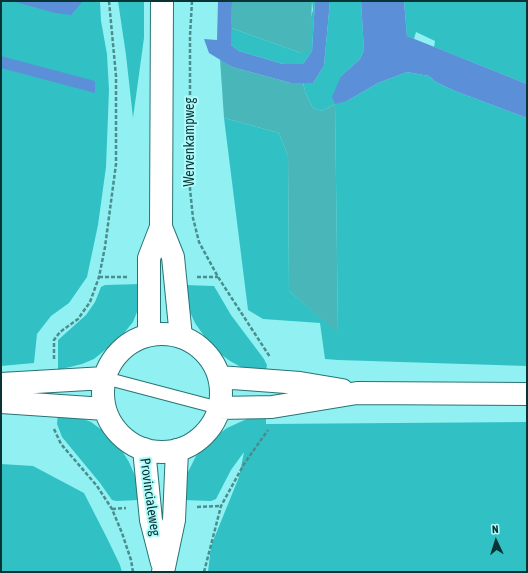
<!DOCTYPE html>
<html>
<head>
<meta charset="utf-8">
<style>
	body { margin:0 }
	#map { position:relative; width:528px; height:573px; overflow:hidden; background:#91f1f2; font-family:"Asap Condensed",sans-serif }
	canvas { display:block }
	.frame { position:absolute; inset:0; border:2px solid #093435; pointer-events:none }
	.north { position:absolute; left:476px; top:521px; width:40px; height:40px; -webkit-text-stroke:3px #b1fbfb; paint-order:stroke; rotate:356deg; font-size:11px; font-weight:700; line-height:16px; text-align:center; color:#093435 }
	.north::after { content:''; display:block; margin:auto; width:14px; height:18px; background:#093435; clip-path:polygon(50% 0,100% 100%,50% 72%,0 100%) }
</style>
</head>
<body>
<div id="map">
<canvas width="528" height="573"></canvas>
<div class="frame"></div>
<div class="north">N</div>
</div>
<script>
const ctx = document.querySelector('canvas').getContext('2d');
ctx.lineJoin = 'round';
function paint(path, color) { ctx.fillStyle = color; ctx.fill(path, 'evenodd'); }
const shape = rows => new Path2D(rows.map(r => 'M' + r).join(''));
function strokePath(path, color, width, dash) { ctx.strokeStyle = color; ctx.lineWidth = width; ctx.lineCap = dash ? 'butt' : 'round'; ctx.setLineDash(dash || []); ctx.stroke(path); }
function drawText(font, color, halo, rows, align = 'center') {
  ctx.font = font + ' "Asap Condensed",sans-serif'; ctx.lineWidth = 4; ctx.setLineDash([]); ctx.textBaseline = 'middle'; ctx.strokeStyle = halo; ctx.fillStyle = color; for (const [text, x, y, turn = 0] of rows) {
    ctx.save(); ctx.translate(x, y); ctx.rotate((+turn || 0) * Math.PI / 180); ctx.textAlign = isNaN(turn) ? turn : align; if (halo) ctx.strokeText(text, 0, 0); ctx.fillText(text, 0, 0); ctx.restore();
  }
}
paint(shape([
	[1,1,100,1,101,21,107,54,109,90,106,167,98,225,87,277,69,303,51,316,37,334,34,363,1,366],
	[118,1,144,1,144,38,133,118,126,55],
	[312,1,315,1,312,51,303,64,283,64,239,51,231,45,231,28,301,53,313,10],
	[330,1,361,1,364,50,360,59,341,76,347,101,378,83,407,72,429,76,436,82,455,91,527,118,527,366,338,360,325,359,320,323,263,319,248,310,224,118,279,133,288,156,289,291,338,332,335,104,322,111,313,108,306,94,303,83,313,83,324,66],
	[404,1,527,1,527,84,434,47,435,41,416,32,414,39,407,36],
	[142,284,140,300,137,312,133,322,120,338,94,359,82,364,58,370,58,340,86,315,95,302,101,287,105,285],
	[185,285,214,286,231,315,264,359,267,365,266,371,251,370,241,367,230,361,219,353,209,343,195,323,190,312,187,301],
	[58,413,81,418,91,422,106,433,119,446,129,462,136,478,139,500,116,501,112,500,100,483,62,437,57,424],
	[266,414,266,424,527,422,527,572,208,572,211,546,239,477,244,452,231,470,216,499,211,501,183,500,185,478,196,456,216,436,227,428,240,422,252,417],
	[1,464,33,466,84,493,107,538,120,565,122,572,1,572]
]), '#31c1c4');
paint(shape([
	[232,1,312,1,310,50,301,53,231,28],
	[220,59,232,67,291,83,303,83,306,94,313,108,322,111,335,104,338,333,289,291,288,156,279,133,224,118]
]), '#49b7b9');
paint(shape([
	[12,1,83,1,71,15,55,13],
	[218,1,232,1,231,45,239,51,283,64,303,64,312,51,315,1,330,1,324,66,313,83,291,83,232,67,209,53,204,39,217,40],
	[361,1,404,1,407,36,527,84,527,118,455,91,436,82,429,76,407,72,378,83,347,101,335,104,332,97,341,76,360,59,364,50],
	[1,56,95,81,95,93,1,68]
]), '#5b90d9');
const service = shape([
	[105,378,219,408]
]);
const tertiary = shape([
	[161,227,173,257,181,337],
	[149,335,149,258,161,227,162,1]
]);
const secondary = shape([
	[144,449,151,520,162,563],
	[163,572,174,520,177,450]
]);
const primary = shape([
	'103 393a59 59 0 1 1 118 0a59 59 0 1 1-118 0Z',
	[219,377,300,383,342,390],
	[1,384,105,378],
	[1,402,105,409],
	[219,408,272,407,357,393,527,394]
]);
strokePath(service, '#287475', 14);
strokePath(tertiary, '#287475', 24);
strokePath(secondary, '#287475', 24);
strokePath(primary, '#287475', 24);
strokePath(shape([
	[192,1,190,36,190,189,193,218,199,242,218,277,270,357],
	[99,277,127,277],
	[197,277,218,277],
	[54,359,54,340,60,332,78,319,90,302,99,277,105,247,116,164,116,76,109,1],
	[54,429,61,444,97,486,112,509,122,533,131,560,133,572],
	[197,507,221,506],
	[112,509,126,508],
	[204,572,221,506,244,464,268,430]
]), '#498d8e', 2.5, [4, 2]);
strokePath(service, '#fff', 12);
strokePath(tertiary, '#fff', 22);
strokePath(secondary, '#fff', 22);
strokePath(primary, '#fff', 22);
drawText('14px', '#093435', '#b1fbfb', [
	["Wervenkampweg",190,142,-90],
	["Provincialeweg",150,497,82]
]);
</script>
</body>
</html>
